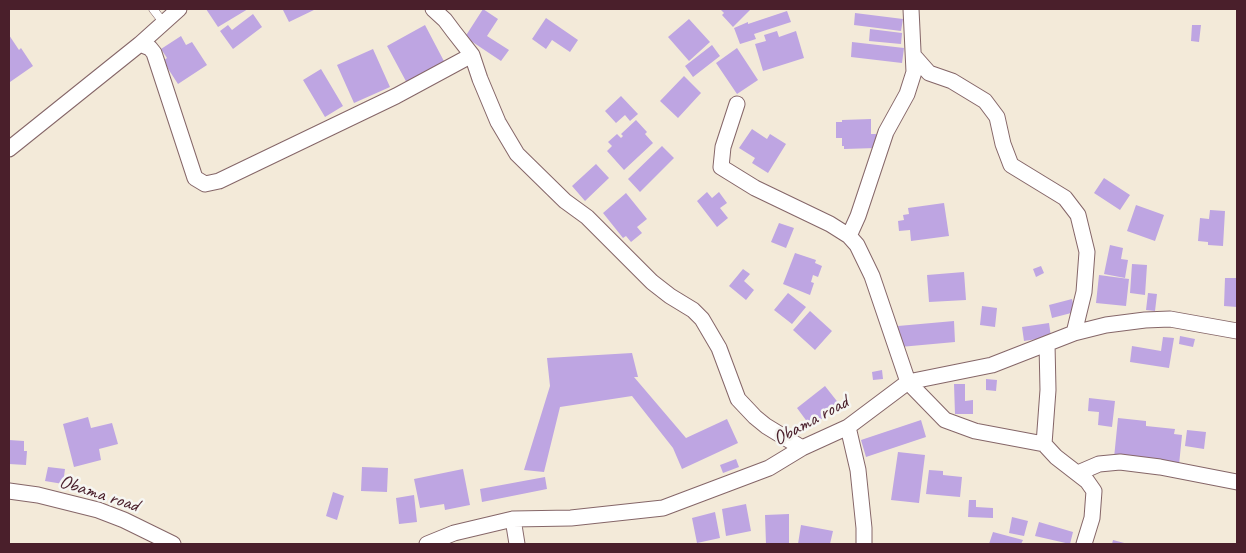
<!DOCTYPE html>
<html>
<head>
<meta charset="utf-8">
<style>
	body { margin:0 }
	#map { position:relative; width:1246px; height:553px; overflow:hidden; background:#f3ead9; font-family:Caveat,sans-serif }
	canvas { display:block }
	.frame { position:absolute; inset:0; border:10px solid #4a1f2b; pointer-events:none }
</style>
</head>
<body>
<div id="map">
<canvas width="1246" height="553"></canvas>
<div class="frame"></div>
</div>
<script>
const ctx = document.querySelector('canvas').getContext('2d');
ctx.lineJoin = 'round';
function paint(path, color) { ctx.fillStyle = color; ctx.fill(path, 'evenodd'); }
const shape = rows => new Path2D(rows.map(r => 'M' + r).join(''));
function strokePath(path, color, width, dash) { ctx.strokeStyle = color; ctx.lineWidth = width; ctx.lineCap = dash ? 'butt' : 'round'; ctx.setLineDash(dash || []); ctx.stroke(path); }
function drawText(font, color, halo, rows, align = 'center') {
  ctx.font = font + ' Caveat,sans-serif'; ctx.lineWidth = 5; ctx.setLineDash([]); ctx.textBaseline = 'middle'; ctx.strokeStyle = halo; ctx.fillStyle = color; for (const [text, x, y, turn = 0] of rows) {
    ctx.save(); ctx.translate(x, y); ctx.rotate((+turn || 0) * Math.PI / 180); ctx.textAlign = isNaN(turn) ? turn : align; if (halo) ctx.strokeText(text, 0, 0); ctx.fillText(text, 0, 0); ctx.restore();
  }
}
paint(shape([
	[206,9,248,9,218,27],
	[284,9,316,9,289,22,283,10],
	[483,9,498,19,487,36,509,50,501,61,465,37],
	[720,9,751,9,733,27,722,15,724,13],
	[787,11,791,22,754,34,756,39,740,44,734,28,748,22,748,24],
	[855,13,903,19,901,31,854,25],
	[253,14,262,27,233,49,220,31,228,25,232,30],
	[546,18,578,40,570,52,552,40,546,49,532,39],
	[689,19,710,42,689,61,668,37],
	[425,25,446,65,408,85,387,46],
	[1192,25,1201,25,1199,42,1191,41],
	[870,29,902,33,901,44,869,41],
	[777,31,779,37,796,31,804,58,763,71,755,44,766,41,764,35],
	[9,35,19,50,21,48,33,66,10,82,9,80],
	[181,36,186,45,192,42,207,65,178,84,163,61,167,58,161,49],
	[852,42,904,48,902,63,851,57],
	[712,45,720,56,693,77,685,66],
	[737,48,758,80,737,94,716,63],
	[373,49,390,87,354,103,337,65],
	[321,69,343,106,325,117,303,80],
	[684,76,701,93,678,118,660,101],
	[621,96,638,114,630,121,625,115,616,123,605,111],
	[871,119,871,134,876,134,876,148,844,149,844,146,842,146,842,138,836,138,836,122,842,122,842,120],
	[636,120,647,132,645,134,653,143,624,170,607,151,612,146,608,142,617,134,621,138,623,136,621,134],
	[752,129,767,139,770,134,786,144,768,173,752,163,755,158,739,148],
	[662,146,674,158,640,192,628,179],
	[596,164,609,178,585,201,572,186],
	[1104,178,1130,195,1120,210,1094,193],
	[707,192,712,198,719,192,727,203,720,208,728,218,717,227,697,201],
	[626,193,647,219,637,227,642,233,631,242,626,236,623,238,603,213],
	[944,203,949,236,911,241,910,230,899,231,898,221,904,220,903,215,909,214,908,208],
	[1136,205,1164,215,1155,241,1127,231],
	[1210,210,1225,211,1223,246,1208,245,1208,242,1198,241,1200,218,1209,219],
	[779,223,794,228,786,248,771,242],
	[1110,245,1123,248,1121,259,1128,260,1125,278,1104,274],
	[795,253,816,260,815,263,822,266,818,277,813,275,811,282,814,283,810,295,783,284],
	[1132,264,1147,265,1145,295,1130,293],
	[1041,266,1044,273,1036,277,1033,269],
	[743,269,750,274,744,281,754,290,746,300,729,286],
	[964,272,966,300,929,302,927,275],
	[1099,275,1129,279,1126,306,1096,303],
	[1225,278,1237,278,1237,307,1224,306],
	[788,293,806,307,792,324,774,310],
	[1148,293,1157,294,1155,311,1146,310],
	[1072,299,1075,312,1052,318,1049,305],
	[982,306,997,308,995,327,980,325],
	[810,311,832,331,815,350,793,330],
	[954,321,955,342,900,347,898,326],
	[1049,323,1051,337,1024,341,1022,327],
	[1180,336,1195,339,1193,347,1179,344],
	[1163,337,1174,338,1169,368,1130,362,1132,346,1161,351],
	[632,353,638,377,634,377,686,438,727,419,738,443,682,469,673,448,632,396,560,407,544,472,524,470,550,386,547,358],
	[882,370,883,379,873,380,872,372],
	[986,379,997,380,996,391,986,390],
	[954,384,965,384,965,401,973,400,973,414,955,414],
	[825,386,840,405,811,427,797,408],
	[1089,398,1115,401,1112,427,1098,425,1099,412,1088,411],
	[88,417,91,428,112,423,118,444,99,449,101,460,74,467,63,424],
	[1118,418,1146,421,1146,426,1175,429,1174,434,1182,435,1179,465,1114,458],
	[921,420,926,437,866,457,861,440],
	[1187,430,1206,432,1204,449,1185,446],
	[9,440,24,441,24,451,27,451,26,465,9,464],
	[898,452,925,455,919,503,891,500],
	[736,459,739,467,723,473,720,465],
	[48,467,65,469,63,484,45,481],
	[362,467,388,468,387,492,361,491],
	[463,469,470,505,445,510,444,504,420,508,414,479],
	[929,470,943,471,943,475,962,477,960,497,926,494],
	[545,477,547,489,482,502,480,489],
	[333,492,344,496,337,520,326,516],
	[414,495,417,522,399,524,396,498],
	[969,500,976,500,976,507,993,508,993,518,968,517],
	[746,504,751,531,726,536,722,509],
	[715,512,720,538,697,543,692,518],
	[789,514,789,544,766,544,765,515],
	[1012,517,1028,521,1024,536,1009,533],
	[1039,522,1073,532,1070,544,1035,536],
	[801,525,833,531,830,544,798,544],
	[993,532,1023,540,1021,544,989,544],
	[1113,540,1128,544,1112,544]
]), '#bea5e2');
const service = shape([
	[153,9,163,22]
]);
const minor = shape([
	[433,9,445,20,454,32,472,55,480,79,498,122,517,154,565,201,587,217,652,282,670,296,693,310,702,319,719,348,738,399,755,417,766,426,802,448],
	[140,44,150,48,154,53,195,178,205,184,219,181,396,96,472,55],
	[914,56,929,73,952,81,985,101,997,117,1003,144,1011,165,1065,198,1078,215,1087,252,1084,292,1074,333],
	[737,104,723,147,721,167,755,188,830,224,849,236,857,245,872,276,908,382,945,420,975,431,1044,444],
	[9,149,140,44,179,9],
	[849,236,858,216,886,132,907,94,914,72,911,9],
	[1047,344,1048,390,1044,444,1056,457,1087,481,1094,491,1092,518,1084,544],
	[848,427,858,470,864,528,864,544],
	[1078,473,1099,464,1120,462,1160,467,1237,482],
	[9,491,38,495,98,510,124,520,173,544],
	[513,519,517,544],
	[427,544,454,533,513,519,571,518,663,508,769,468,802,448,848,427,908,382,992,365,1074,333,1106,325,1145,320,1170,319,1237,331]
]);
strokePath(service, '#856668', 9);
strokePath(minor, '#856668', 17);
strokePath(service, '#fff', 8);
strokePath(minor, '#fff', 15);
drawText('20px', '#4a1f2b', '#f6f6f2', [
	["Obama road",811,421,-29],
	["Obama road",99,494,18]
]);
</script>
</body>
</html>
